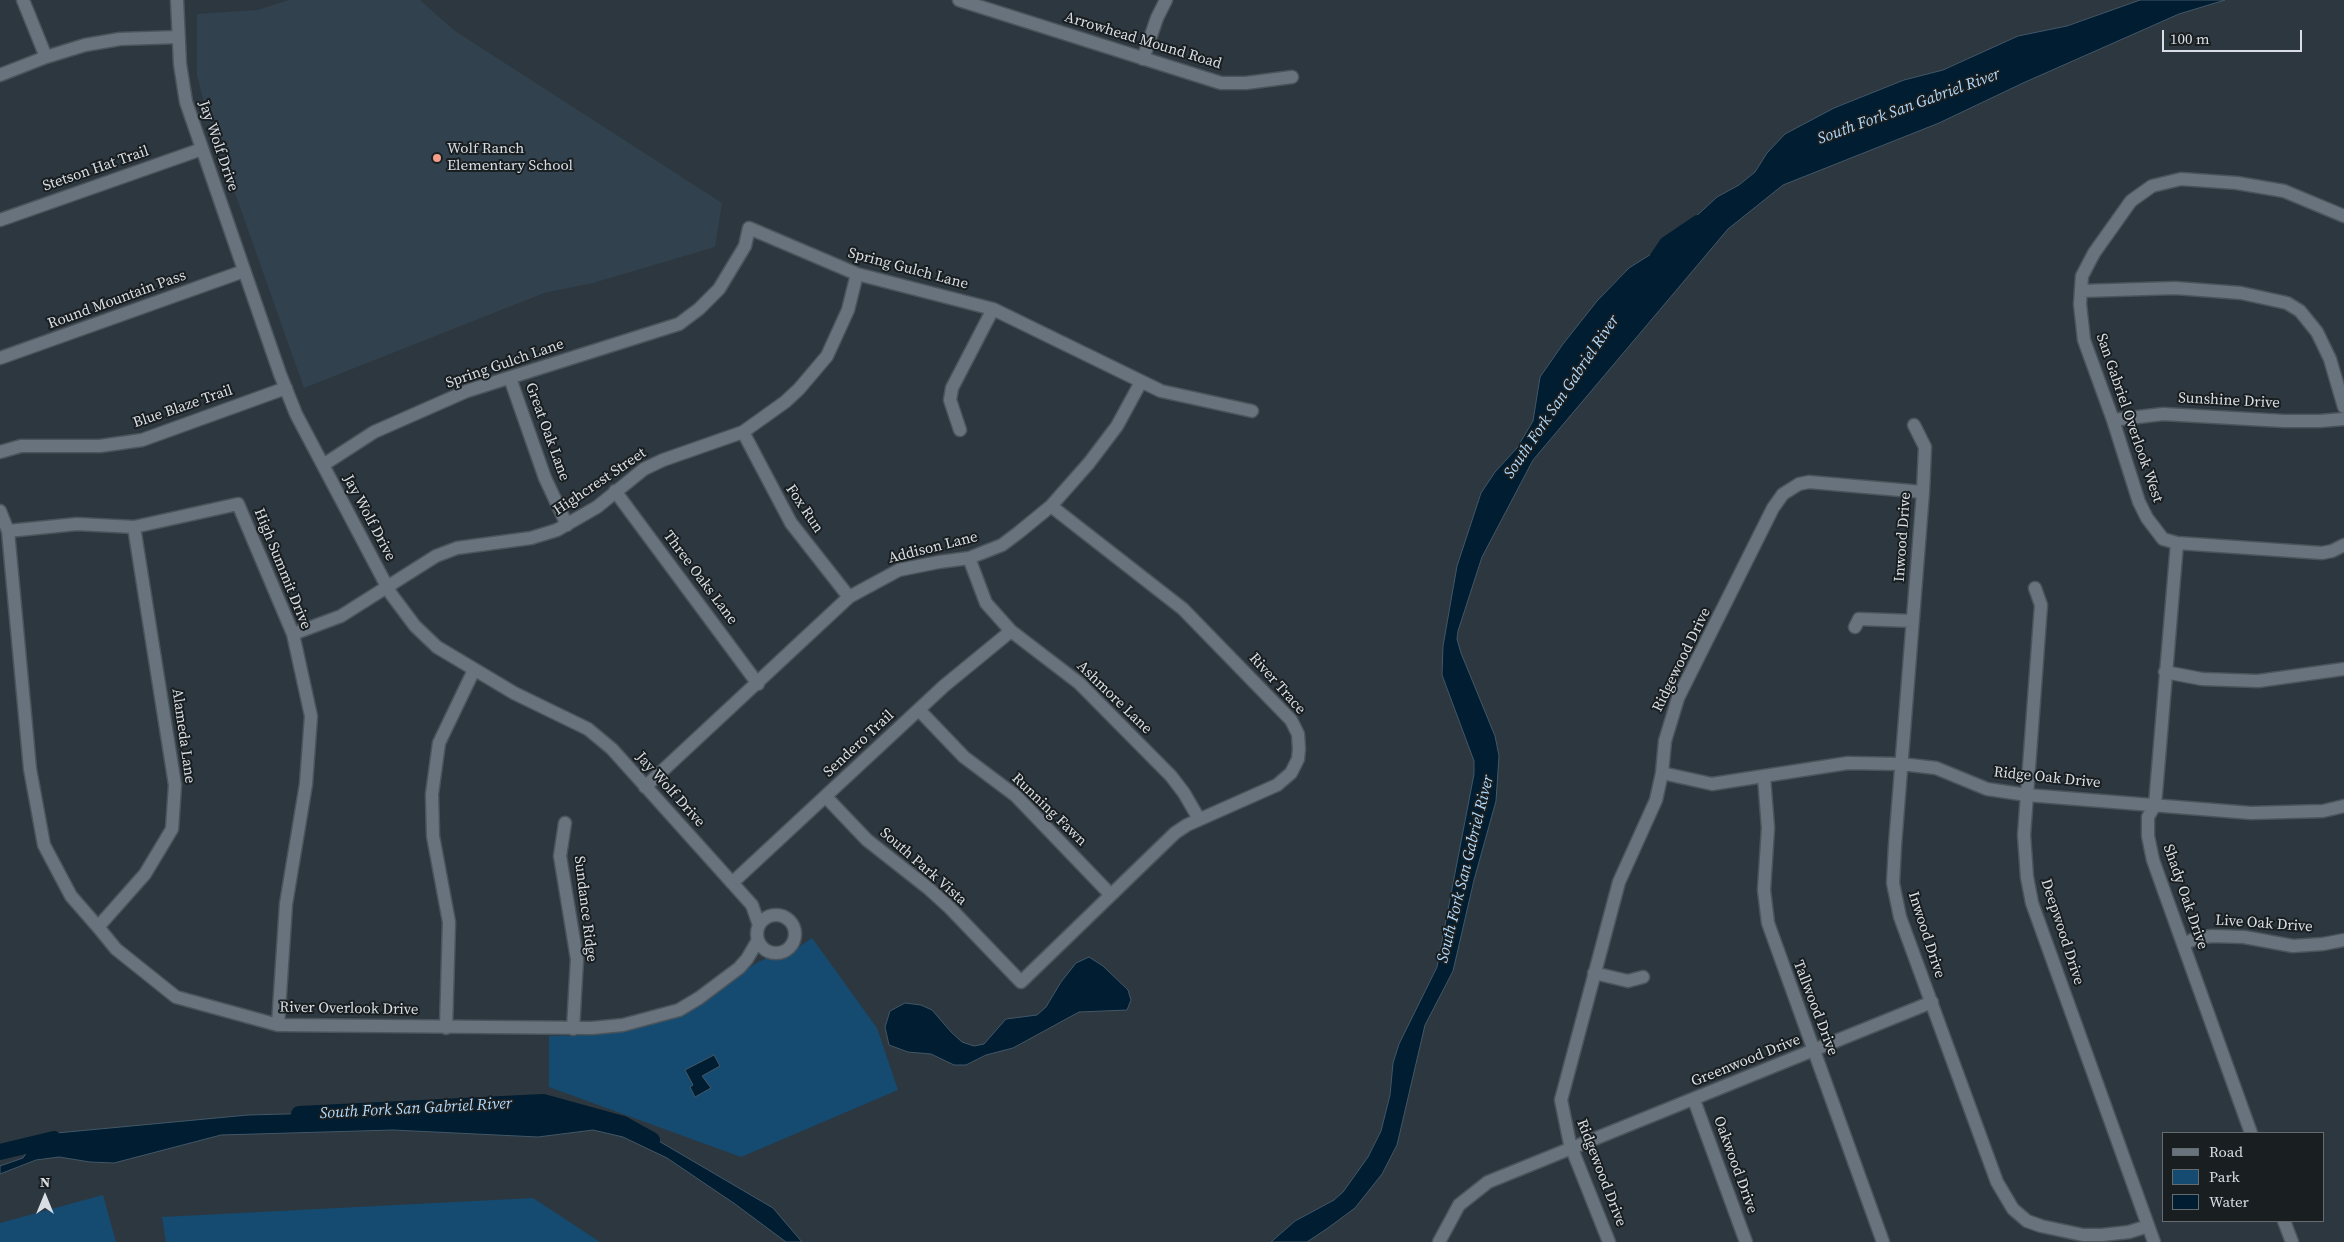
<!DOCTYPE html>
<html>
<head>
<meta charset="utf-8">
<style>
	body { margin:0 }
	#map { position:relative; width:2344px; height:1242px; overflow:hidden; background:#2d373f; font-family:"Source Serif 4",serif }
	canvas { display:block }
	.legend { position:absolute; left:2162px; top:1132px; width:162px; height:90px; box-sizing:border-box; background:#191e21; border:1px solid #656b6f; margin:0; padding:6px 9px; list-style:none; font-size:15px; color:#d8dee4 }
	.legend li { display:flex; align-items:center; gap:10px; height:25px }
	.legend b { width:25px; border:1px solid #656b6f }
	.north { position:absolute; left:20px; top:1172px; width:50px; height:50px; -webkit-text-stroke:4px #191e21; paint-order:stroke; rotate:0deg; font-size:14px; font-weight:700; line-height:20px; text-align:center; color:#d8dee4 }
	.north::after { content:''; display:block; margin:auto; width:18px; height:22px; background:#d8dee4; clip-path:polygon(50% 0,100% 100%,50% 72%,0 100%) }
	.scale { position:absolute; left:2162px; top:30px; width:140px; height:22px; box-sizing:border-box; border:2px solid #d8dee4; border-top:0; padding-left:6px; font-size:15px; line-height:18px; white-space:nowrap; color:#d8dee4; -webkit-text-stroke:4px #191e21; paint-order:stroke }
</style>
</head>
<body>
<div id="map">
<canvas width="2344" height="1242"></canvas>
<ul class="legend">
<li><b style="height:6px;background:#68737d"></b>Road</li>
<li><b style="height:14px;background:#154b70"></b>Park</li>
<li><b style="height:14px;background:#011d31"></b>Water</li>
</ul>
<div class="north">N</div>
<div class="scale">100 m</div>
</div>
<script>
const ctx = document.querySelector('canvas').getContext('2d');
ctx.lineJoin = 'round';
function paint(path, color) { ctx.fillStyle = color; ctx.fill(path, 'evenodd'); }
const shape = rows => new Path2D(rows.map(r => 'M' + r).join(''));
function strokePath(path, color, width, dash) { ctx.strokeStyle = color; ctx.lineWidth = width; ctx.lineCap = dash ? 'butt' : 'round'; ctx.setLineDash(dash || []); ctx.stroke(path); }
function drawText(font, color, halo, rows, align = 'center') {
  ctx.font = font + ' "Source Serif 4",serif'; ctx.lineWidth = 4; ctx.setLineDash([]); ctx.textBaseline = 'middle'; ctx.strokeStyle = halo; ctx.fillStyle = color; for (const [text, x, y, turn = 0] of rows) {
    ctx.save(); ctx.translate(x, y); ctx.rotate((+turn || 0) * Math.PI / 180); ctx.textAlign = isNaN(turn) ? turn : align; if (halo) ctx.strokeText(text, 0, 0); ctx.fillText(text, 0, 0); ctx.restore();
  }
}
paint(shape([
	[289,0,420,0,455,31,722,203,715,247,593,283,544,293,304,388,207,114,197,75,197,14,257,10]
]), '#31414d');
paint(shape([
	[812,938,877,1028,898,1090,741,1157,549,1087,549,1036,593,1035,635,1029,662,1020,760,961,772,956,787,955],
	[103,1195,116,1242,0,1242,0,1223],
	[533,1198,600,1242,166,1242,162,1217]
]), '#154b70');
const water = shape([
	[2140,0,2225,0,2179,14,2023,83,1939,123,1783,185,1728,229,1533,460,1482,557,1458,631,1457,639,1461,653,1495,736,1499,756,1496,801,1474,880,1453,971,1425,1025,1397,1145,1382,1174,1355,1208,1328,1228,1307,1242,1271,1242,1295,1221,1334,1200,1343,1192,1368,1157,1381,1131,1390,1095,1393,1063,1399,1044,1437,967,1474,774,1474,761,1442,675,1443,646,1457,566,1481,493,1495,472,1517,448,1533,421,1540,377,1563,344,1597,301,1629,268,1648,256,1672,245,1692,220,1717,197,1739,185,1755,172,1767,153,1785,134,1834,108,1904,80,1943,70,2018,36,2067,26,2140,0],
	[1089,957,1103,966,1128,990,1131,1000,1127,1010,1079,1012,1013,1048,986,1055,966,1065,954,1065,931,1054,908,1052,889,1045,885,1027,890,1011,905,1003,921,1005,932,1010,951,1032,962,1042,974,1046,984,1044,1006,1019,1037,1015,1046,1007,1061,982,1076,963,1089,957],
	[714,1055,720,1066,702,1076,711,1088,695,1097,690,1087,693,1085,685,1070,714,1055],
	[484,1105,546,1108,596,1114,614,1121,657,1140,773,1208,802,1242,786,1242,735,1204,667,1158,623,1137,593,1130,538,1137,393,1130,221,1135,114,1163,90,1162,59,1157,36,1160,0,1174,0,1166,23,1158,33,1142,46,1134,248,1115,359,1112,484,1105]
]);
paint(water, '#011d31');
strokePath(water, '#425767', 1);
strokePath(shape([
	[1651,268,1667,244,1698,223],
	[299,1114,543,1102,623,1124,652,1140],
	[0,1152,54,1139]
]), '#011d31', 16);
const minor = shape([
	[23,0,46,57],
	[177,0,180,64,186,102,280,374,296,414,391,594,415,626,437,647,514,693,588,729,612,749,752,905,759,925],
	[959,0,1221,83,1246,83,1292,77],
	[1143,59,1157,18,1166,0],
	[0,75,46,57,85,45,120,39,178,37],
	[2344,216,2284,191,2237,183,2181,179,2152,186,2131,201,2094,253,2082,276,2080,304,2084,340,2113,420,2139,502,2147,518,2163,539,2177,543,2322,553,2332,551,2344,545],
	[0,220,202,149],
	[2081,291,2175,288,2241,293,2287,303,2300,311,2317,332,2330,359,2344,407],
	[0,358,244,271],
	[510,378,545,478,567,525],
	[2113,420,2163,414,2284,421,2320,421,2344,419],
	[1914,425,1925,447,1923,492,1895,845,1893,883,1900,917,1997,1182,2013,1209,2027,1221,2041,1226,2083,1235,2102,1235,2129,1232,2148,1226],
	[960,430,950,400,952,388,993,309],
	[743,432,791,523,849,597],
	[0,452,21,446,100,446,142,440,286,388],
	[323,465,374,432,467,391,679,324,699,309,719,289,745,246,749,228,857,274,993,309,1161,391,1252,411],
	[615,491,758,684],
	[0,511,8,531,30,769,44,845,71,896,98,927,116,949,176,997,278,1025,592,1028,623,1025,679,1010,699,998,739,968,747,959,758,940],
	[8,531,77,524,134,527,238,504,293,634,311,716,306,784,286,904,278,1025],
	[2177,543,2155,805,2148,817,2148,836,2153,860,2164,891,2251,1133],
	[969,558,986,603,1011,631,1079,683,1171,776,1184,793,1199,819],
	[2035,588,2041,605,2024,835,2027,877,2032,903,2154,1242],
	[1855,627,1859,619,1913,621],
	[293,634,341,616,436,556,457,548,531,538,557,530,597,507,644,469,663,460,743,432,785,402,799,389,827,356,848,310,857,274],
	[2165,672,2202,679,2258,681,2344,669],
	[919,710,964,757,1016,796,1110,894],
	[1662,773,1712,784,1848,763,1901,764,1936,768,1987,789,2027,795,2251,813,2323,811,2344,806],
	[1764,777,1768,828,1764,890,1768,923,1883,1242],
	[645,787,849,597,899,570,939,562,969,558,1002,545,1018,533,1051,506,1089,463,1117,426,1141,382],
	[826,797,867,840,928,888,950,908,1021,982,1175,833,1187,825,1277,785,1291,773,1298,759,1299,749,1298,734,1291,720,1183,609,1051,506],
	[565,823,560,856,577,959,573,1029],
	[732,883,944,686,1011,631],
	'757 934a19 19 0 1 1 38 0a19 19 0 1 1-38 0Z',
	[98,927,145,874,172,829,175,785,134,527],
	[2183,944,2197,938,2212,936,2244,937,2293,946,2323,944,2344,940],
	[1594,973,1628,981,1643,977],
	[446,1028,449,922,433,836,432,794,439,743,474,670],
	[1694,1100,1746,1242],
	[2284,1221,2292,1242],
	[1439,1242,1459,1205,1488,1182,1932,1002],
	[1609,1242,1570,1144,1561,1100,1619,882,1656,800,1662,773,1665,741,1678,698,1773,508,1783,494,1799,484,1809,482,1923,492]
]);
strokePath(minor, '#4c545b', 15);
strokePath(minor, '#68737d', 12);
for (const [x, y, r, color] of [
	[437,158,5,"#f49d8b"]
]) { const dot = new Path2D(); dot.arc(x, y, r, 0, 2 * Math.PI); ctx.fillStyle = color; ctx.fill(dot); strokePath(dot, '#191e21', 2); }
drawText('15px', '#d8dee4', '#191e21', [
	["Arrowhead Mound Road",1143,41,17],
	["Jay Wolf Drive",218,146,71],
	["Stetson Hat Trail",96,169,-19],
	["Spring Gulch Lane",908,269,15],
	["Round Mountain Pass",117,300,-20],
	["Spring Gulch Lane",505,364,-19],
	["Sunshine Drive",2229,401,3],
	["Blue Blaze Trail",183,407,-19],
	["San Gabriel Overlook West",2129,418,71],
	["Great Oak Lane",547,432,70],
	["Highcrest Street",600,482,-34],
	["Fox Run",804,509,56],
	["Jay Wolf Drive",369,518,62],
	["Inwood Drive",1903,537,-86],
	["Addison Lane",933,548,-14],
	["High Summit Drive",282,569,68],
	["Three Oaks Lane",700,578,53],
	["Ridgewood Drive",1682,660,-64],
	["River Trace",1277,684,48],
	["Ashmore Lane",1114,698,44],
	["Alameda Lane",183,736,82],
	["Sendero Trail",859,744,-43],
	["Ridge Oak Drive",2047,778,6],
	["Jay Wolf Drive",670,790,48],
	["Running Fawn",1049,810,44],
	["South Park Vista",923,867,41],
	["Shady Oak Drive",2185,897,71],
	["Sundance Ridge",585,909,83],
	["Live Oak Drive",2264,924,4],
	["Deepwood Drive",2062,932,72],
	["Inwood Drive",1926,935,72],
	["Tallwood Drive",1815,1008,69],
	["River Overlook Drive",349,1009,1],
	["Greenwood Drive",1746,1061,-22],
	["Oakwood Drive",1735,1165,70],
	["Ridgewood Drive",1601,1173,69]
]);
drawText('15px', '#d8dee4', '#191e21', [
	["Wolf Ranch",447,149],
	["Elementary School",447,166]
], 'left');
drawText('italic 16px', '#b2dbfd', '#191e21', [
	["South Fork San Gabriel River",1909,107,-20],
	["South Fork San Gabriel River",1562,397,-56],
	["South Fork San Gabriel River",1466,869,-76],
	["South Fork San Gabriel River",416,1109,-3]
]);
</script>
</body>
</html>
